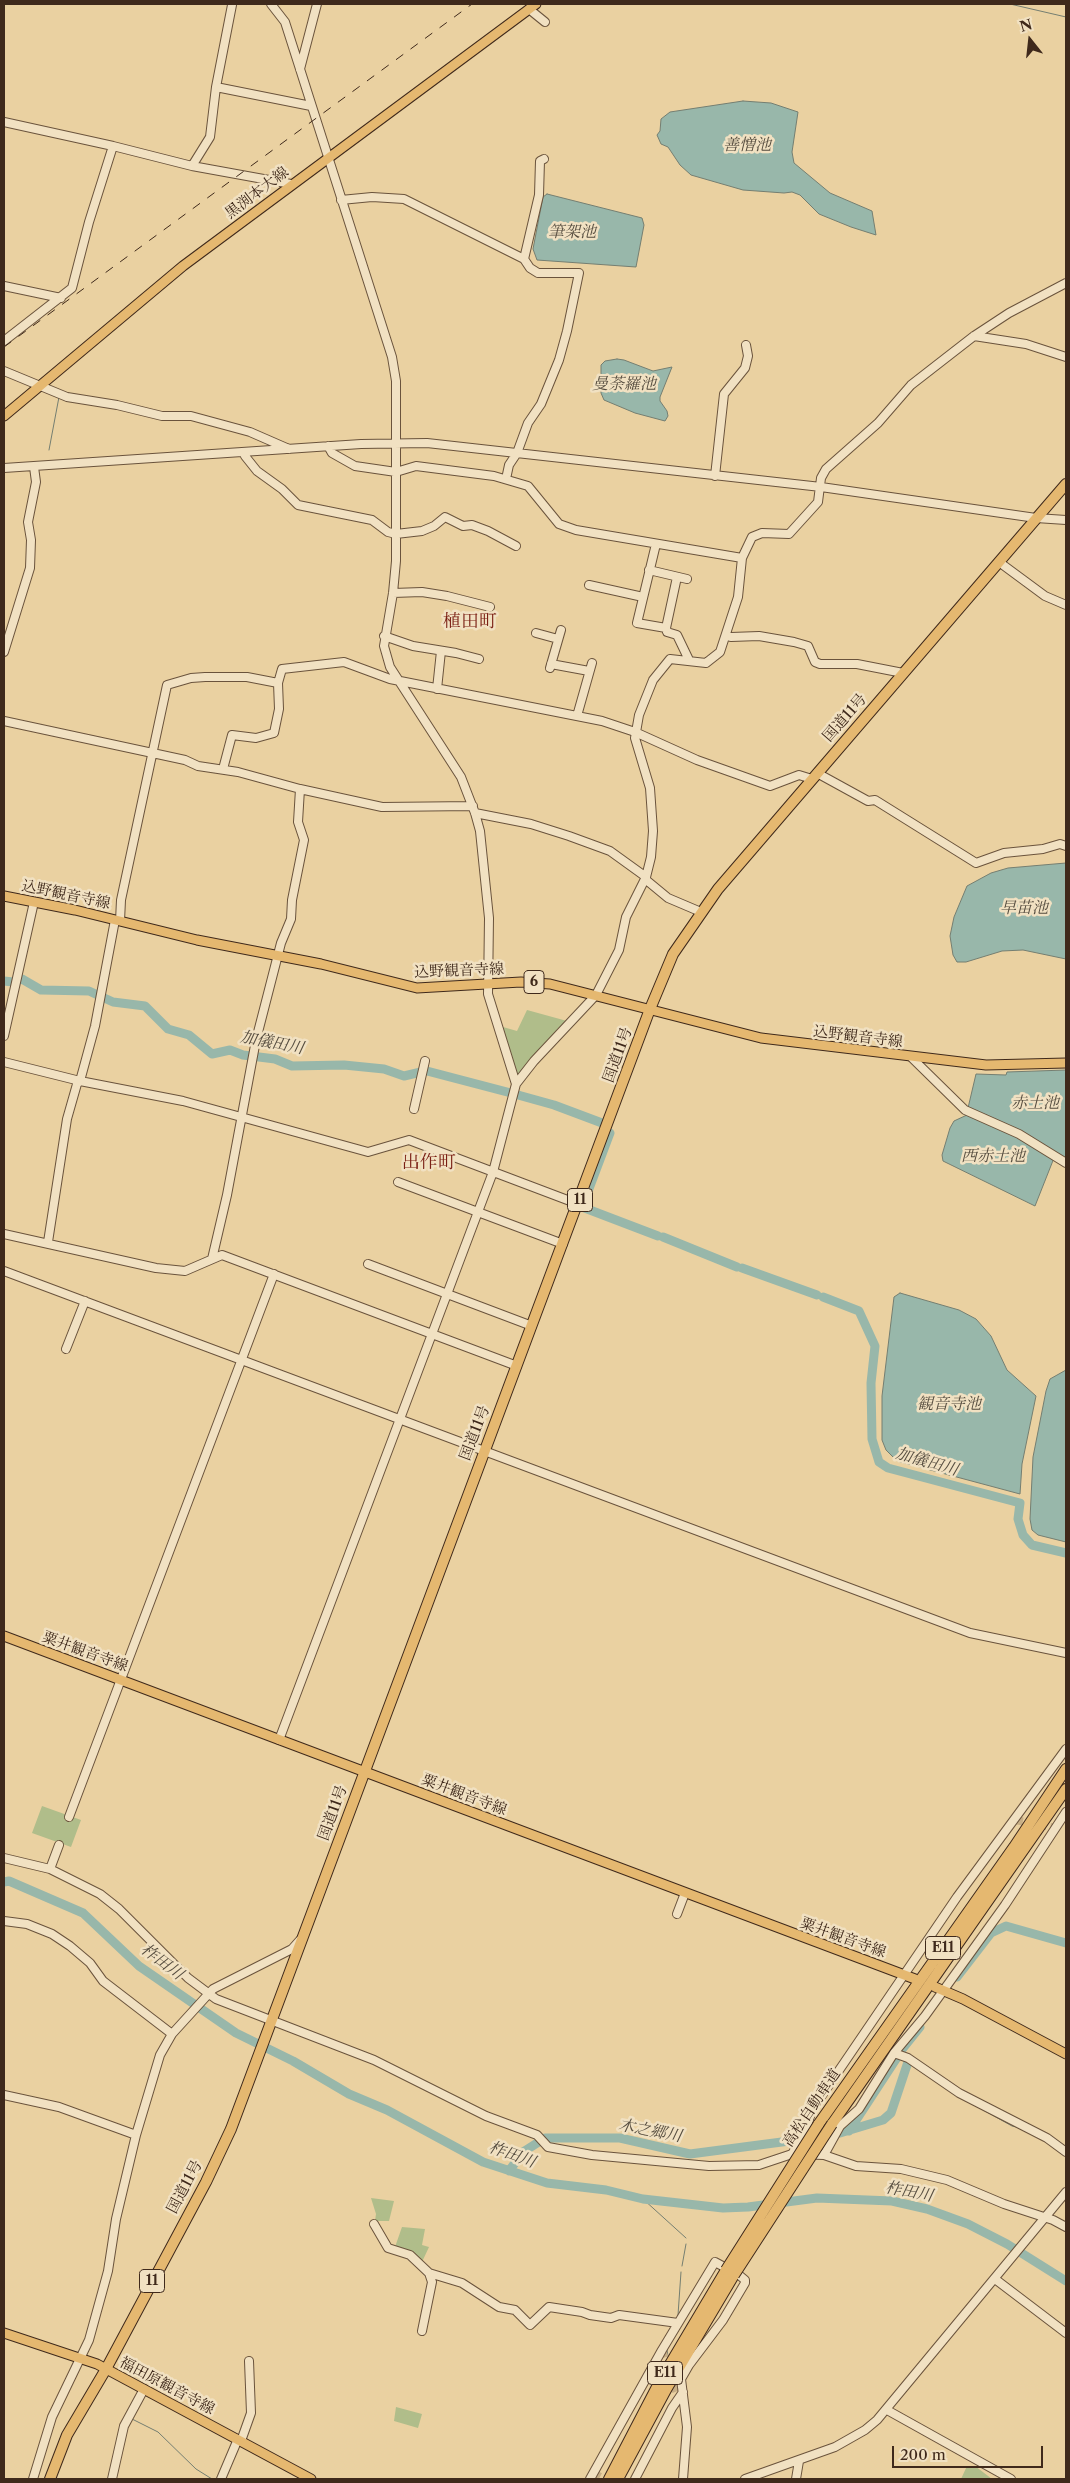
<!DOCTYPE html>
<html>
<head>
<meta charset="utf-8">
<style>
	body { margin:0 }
	#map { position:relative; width:1070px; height:2483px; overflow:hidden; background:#ead1a1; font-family:"Libre Caslon Text",serif }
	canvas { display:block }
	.frame { position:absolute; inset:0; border:5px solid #3f291b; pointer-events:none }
	.north { position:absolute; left:1005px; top:15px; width:50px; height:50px; -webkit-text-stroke:4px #f1e1c2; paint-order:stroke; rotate:344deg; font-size:14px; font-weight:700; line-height:20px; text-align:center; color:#3f291b }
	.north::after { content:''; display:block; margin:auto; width:18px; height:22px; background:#3f291b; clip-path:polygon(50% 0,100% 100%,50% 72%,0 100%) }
	.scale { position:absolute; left:892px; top:2446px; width:151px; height:22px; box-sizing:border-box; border:2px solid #3f291b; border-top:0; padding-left:6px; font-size:15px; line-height:18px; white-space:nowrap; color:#3f291b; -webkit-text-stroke:4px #f1e1c2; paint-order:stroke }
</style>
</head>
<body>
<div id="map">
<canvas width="1070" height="2483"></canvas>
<div class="frame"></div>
<div class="north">N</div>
<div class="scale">200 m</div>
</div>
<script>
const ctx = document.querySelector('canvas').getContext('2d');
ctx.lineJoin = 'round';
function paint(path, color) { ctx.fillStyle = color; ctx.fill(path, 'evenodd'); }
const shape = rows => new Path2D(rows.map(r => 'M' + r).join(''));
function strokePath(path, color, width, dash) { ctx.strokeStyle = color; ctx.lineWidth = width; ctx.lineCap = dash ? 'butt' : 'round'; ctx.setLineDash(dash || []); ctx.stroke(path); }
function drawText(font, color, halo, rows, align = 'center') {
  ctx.font = font + ' "Libre Caslon Text","Noto Serif JP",serif'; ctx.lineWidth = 5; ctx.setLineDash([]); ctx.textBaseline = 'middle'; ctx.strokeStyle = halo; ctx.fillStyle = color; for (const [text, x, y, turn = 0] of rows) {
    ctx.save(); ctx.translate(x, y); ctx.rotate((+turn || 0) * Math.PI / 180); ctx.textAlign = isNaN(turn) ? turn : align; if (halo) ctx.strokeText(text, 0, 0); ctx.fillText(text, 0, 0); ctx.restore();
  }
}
paint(shape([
	[527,1010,567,1021,531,1059,519,1078,502,1033,503,1027,517,1031],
	[42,1806,81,1820,71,1847,32,1833],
	[371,2198,394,2201,389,2221,375,2221,376,2214],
	[402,2227,425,2229,422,2245,429,2247,422,2262,395,2247],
	[396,2407,422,2414,418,2428,394,2421],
	[967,2466,975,2466,992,2479,961,2479]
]), '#b0bd8a');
const water = shape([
	[743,101,771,103,798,112,792,152,794,163,830,193,872,211,876,235,851,227,819,214,800,195,792,192,784,193,743,190,691,175,680,165,668,147,661,144,657,135,660,131,661,119,670,112,743,101],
	[547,194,642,218,644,225,636,267,537,260,533,249,543,197,547,194],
	[617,359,624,360,653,371,672,367,660,397,660,401,667,411,668,416,665,421,635,413,604,400,601,393,601,365,605,361,617,359],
	[1066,863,1066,959,1023,950,1002,951,966,962,957,962,953,955,950,936,954,917,967,886,991,873,1008,868,1066,863],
	[1066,1070,1066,1159,968,1108,976,1074,1006,1075,1007,1072,1066,1070],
	[967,1115,1020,1138,1054,1158,1035,1206,943,1161,942,1155,950,1128,954,1121,967,1115],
	[900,1293,959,1310,976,1319,991,1336,1007,1370,1036,1396,1022,1464,1020,1494,897,1461,886,1450,882,1440,882,1396,894,1297,900,1293],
	[1066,1370,1066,1542,1038,1535,1032,1530,1030,1519,1033,1457,1046,1391,1050,1379,1066,1370]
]);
paint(water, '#98b7aa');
strokePath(water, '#747e71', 1);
strokePath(shape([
	[1010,4,1066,17],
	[49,450,59,397],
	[916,2068,954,2094],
	[958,2096,1012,2126,1021,2128],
	[643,2199,686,2238],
	[682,2266,686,2244],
	[678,2315,681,2272],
	[667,2350,668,2356],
	[132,2419,158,2432,196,2469,212,2479]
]), '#747e71', 1);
strokePath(shape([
	[18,980,22,979,41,990,89,991,113,1002,145,1006,168,1029,189,1035,212,1054,230,1050,243,1055,275,1059,292,1066,344,1065,384,1069,404,1076,421,1072],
	[4,981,13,982],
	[427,1071,511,1093],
	[518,1095,554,1105,602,1123],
	[584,1202,610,1133],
	[582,1207,658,1236],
	[663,1237,737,1267],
	[742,1268,817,1295],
	[823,1297,859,1311,875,1346,871,1383,872,1439,879,1462,888,1468,1020,1503,1018,1519,1023,1535,1032,1545,1066,1553],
	[4,1882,9,1881,83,1913,139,1966,236,2033,293,2061,349,2094,387,2110,483,2162,547,2183,606,2190,643,2199,723,2208,748,2207,817,2198,892,2201,927,2209,968,2224,1007,2244,1066,2281],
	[957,1977,991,1933,1006,1926,1066,1943],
	[900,2052,920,2027],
	[849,2131,898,2056],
	[840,2133,883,2120,891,2113,908,2062],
	[509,2171,523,2152,545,2138,620,2138,690,2154,797,2140]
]), '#98b7aa', 9);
strokePath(shape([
	[1015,1820,1056,1828],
	[662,2350,678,2397],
	[593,2473,604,2479]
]), '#c8af86', 8, [8, 4]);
const minor = shape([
	[271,4,285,22,392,357,396,381,396,561,393,593,384,646,390,667,461,777,475,813,480,831,489,918,488,994,516,1084],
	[529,9,545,22],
	[300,69,317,4],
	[216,87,311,106],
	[4,122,113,146,192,166,291,184],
	[192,166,210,137,216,87,232,5],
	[341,200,372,197,404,199,524,259,530,268,538,273,579,273,567,331,559,360,541,404,528,423,517,453,509,465,506,479],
	[524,259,539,195,540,161,544,159],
	[4,286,61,298],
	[974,336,1026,344,1066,357],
	[4,341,72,288,89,222,113,146],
	[4,371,67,397,117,405,162,416,191,416,250,432,289,449],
	[328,446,332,453,355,466,396,472,416,466,494,476,528,486,559,524,576,530,742,558],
	[245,456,257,471,282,489,298,505,372,520,388,532,396,534,422,531,434,526,445,517,463,526,472,525,488,531,516,546],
	[4,468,361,444,427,443,821,487,1036,518,1066,520],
	[715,476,724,394,745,368,748,356,746,345],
	[656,544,637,623,666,628,677,577],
	[999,562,1045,596,1066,605],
	[649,570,687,579],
	[589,585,643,597],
	[393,593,422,592,447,596,490,607],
	[666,628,667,632,677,635,689,660],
	[536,633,558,639],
	[384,636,413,646,456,653,479,659],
	[731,637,759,636,794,642,808,646,815,662,820,664,857,664,903,673],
	[4,652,30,568,31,540,28,522,36,482,34,467],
	[551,664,589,671],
	[550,668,561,630],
	[437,689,441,651],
	[577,716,592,663],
	[4,721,185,760,198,766,238,772,300,789,382,807,473,806],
	[223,769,232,735,256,738,274,733,279,709,278,683,282,669,344,662,390,679,602,721,635,732,697,760,770,786,799,775,812,779],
	[817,773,868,801,875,800,976,863,1004,853,1043,849,1060,844,1066,846],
	[475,813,531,824,569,836,610,851,646,877],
	[645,879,668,898,701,912],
	[120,921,121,900,167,685,191,678,205,677,247,677,278,683],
	[4,1036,34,902],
	[912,1058,965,1110,1019,1134,1066,1163],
	[4,1062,80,1081,183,1101,368,1152,409,1140,578,1204],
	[414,1109,425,1061],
	[398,1182,563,1244],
	[4,1234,156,1268,185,1271,222,1255,517,1366],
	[48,1242,67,1119,77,1084,80,1081,95,1026,115,920],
	[212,1259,227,1195,256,1040,281,943,291,919,292,900,304,840,298,822,300,789],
	[368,1264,532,1326],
	[4,1271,970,1633,1066,1653],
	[66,1349,85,1301],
	[279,1740,493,1172,516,1084,534,1061,596,995,619,950,626,917,646,877,651,857,653,831,650,788,635,738,639,715,653,680,670,659,706,663,720,652,738,597,742,558,752,537,762,533,789,534,818,502,821,478,826,469,878,423,911,385,974,336,1009,313,1066,283],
	[69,1817,274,1274],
	[4,1858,50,1869,100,1894,119,1909,188,1978,216,1999,374,2060,486,2116,537,2135,548,2147,592,2155,709,2166,759,2165,792,2154,824,2155,856,2166,901,2169,947,2180,1004,2204,1053,2220,1066,2227],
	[50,1869,59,1845],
	[677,1914,685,1893],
	[4,1921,27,1924,52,1934,70,1946,90,1963,103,1981,172,2034],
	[894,2053,908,2058,959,2093,1047,2138,1066,2152],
	[4,2095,59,2107,136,2135],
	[792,2154,804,2135,812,2110,957,1897,1066,1749],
	[824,2155,840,2126,859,2109,894,2053,925,2016,1005,1905,1066,1812],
	[374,2224,388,2248,410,2255,429,2273,462,2283,499,2307,515,2310,530,2325,549,2307,582,2312,590,2315,611,2318,619,2315,678,2323],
	[995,2279,1066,2333],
	[422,2331,432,2282,429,2273],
	[887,2410,1011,2479],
	[241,2441,251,2413,249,2361],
	[33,2479,52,2417,89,2340,108,2271,116,2219,136,2135,160,2055,172,2034,213,1989,292,1949,300,1940],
	[112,2479,124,2426,144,2389],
	[221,2479,238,2439],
	[590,2479,662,2350,715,2262,739,2275,745,2280,745,2283,723,2320,689,2365,681,2379,687,2427,683,2479],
	[635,2479,672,2408,683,2392],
	[745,2479,835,2447,865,2430,877,2420,1066,2192],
	[796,2479,799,2461]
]);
const major = shape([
	[4,416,183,266,536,4],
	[4,896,75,910,197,940,321,964,417,988,521,982,550,984,761,1038,986,1065,1066,1063],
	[4,1636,915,1979],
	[935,1987,963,1999,1066,2054],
	[4,2333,97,2364,311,2479]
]);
const highway = shape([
	[832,2124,1066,1789],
	[818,2125,1014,1847,1066,1769],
	[50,2479,67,2435,106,2369,206,2182,231,2129,650,1009,673,954,718,889,1066,484],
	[609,2479,660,2381,726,2270],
	[618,2479,667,2388,734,2275]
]);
strokePath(minor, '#6a533c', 10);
strokePath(major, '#3f291b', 11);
strokePath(highway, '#3f291b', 12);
strokePath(minor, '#f1e1c2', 8);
strokePath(major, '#e5b870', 9);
strokePath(highway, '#e5b870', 10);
strokePath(shape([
	[4,347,472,4]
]), '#3f291b', 1, [9, 9]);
const highwayBridge = shape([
	[726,2270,818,2125],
	[734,2275,832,2124]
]);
strokePath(highwayBridge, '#3f291b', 12, []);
strokePath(highwayBridge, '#e5b870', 10);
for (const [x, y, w] of [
	[534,982,20],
	[580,1200,25],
	[943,1948,35],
	[152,2281,25],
	[665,2373,35]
]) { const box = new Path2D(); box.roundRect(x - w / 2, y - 11.5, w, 23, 4); ctx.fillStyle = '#f1e1c2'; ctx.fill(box); strokePath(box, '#3f291b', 1); }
drawText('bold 14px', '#3f291b', null, [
	["6",534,982],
	["11",580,1200],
	["E11",943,1948],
	["11",152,2281],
	["E11",665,2373]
]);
drawText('15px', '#3f291b', '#f1e1c2', [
	["黒渕本大線",257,193,-37],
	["国道11号",845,718,-49],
	["込野観音寺線",66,895,12],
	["込野観音寺線",459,971,-2],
	["込野観音寺線",858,1037,7],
	["国道11号",618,1055,-70],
	["国道11号",475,1433,-69],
	["粟井観音寺線",85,1652,20],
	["粟井観音寺線",464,1795,21],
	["国道11号",333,1813,-70],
	["粟井観音寺線",843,1938,20],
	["高松自動車道",812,2108,-56],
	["国道11号",185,2187,-62],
	["福田原観音寺線",167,2386,28]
]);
drawText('italic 16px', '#554c3f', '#f1e1c2', [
	["善憎池",747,145],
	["筆架池",572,232],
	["曼荼羅池",624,384],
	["早苗池",1024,908],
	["加儀田川",272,1043,11],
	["赤土池",1035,1103],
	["西赤土池",993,1156],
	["観音寺池",949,1404],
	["加儀田川",927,1462,16],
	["柞田川",162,1962,37],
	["木之郷川",650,2131,11],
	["柞田川",512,2155,20],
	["柞田川",909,2192,11]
]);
drawText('18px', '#7a1f14', '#f1e1c2', [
	["植田町",470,622],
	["出作町",429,1163]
]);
</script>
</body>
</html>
